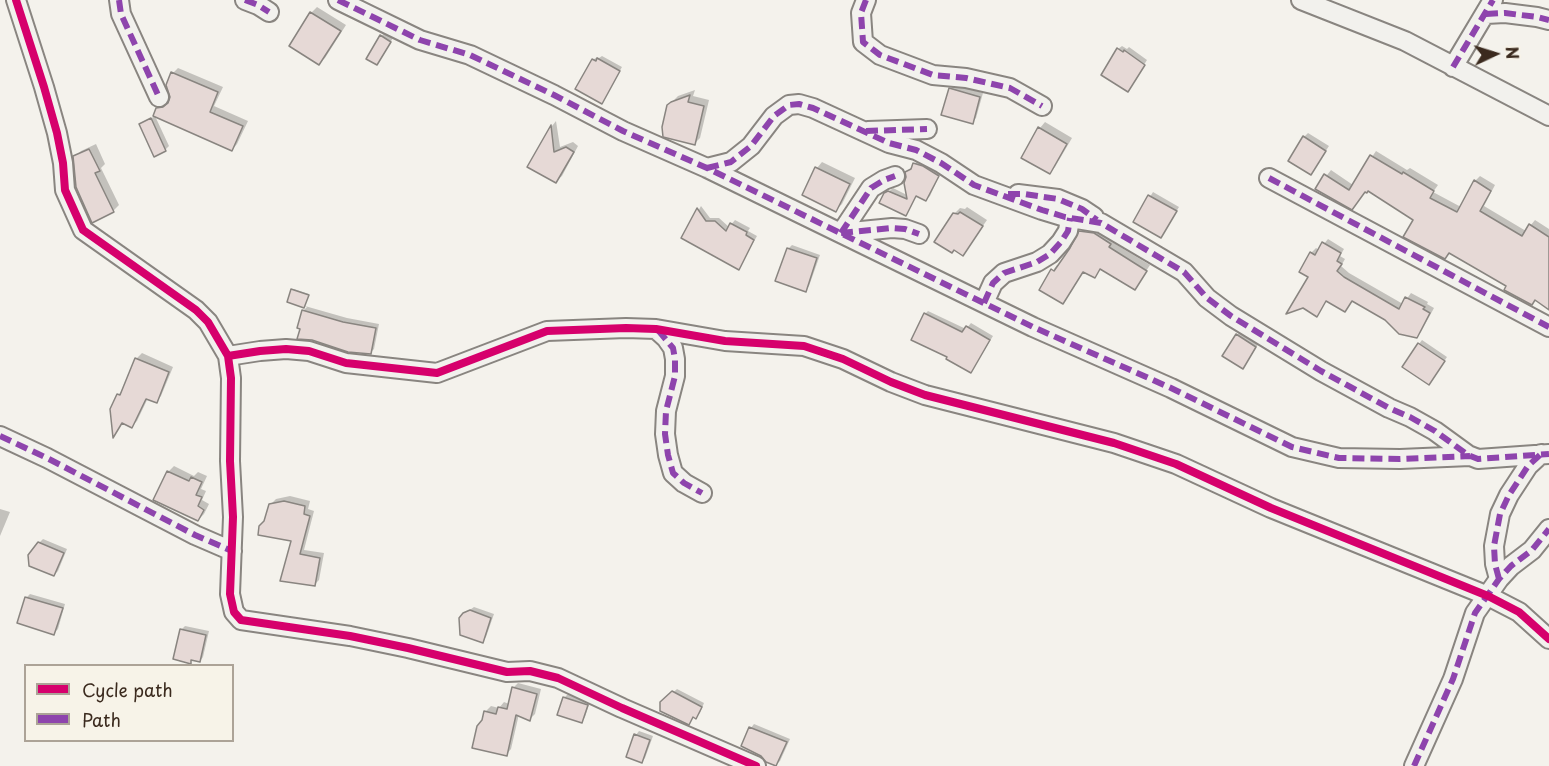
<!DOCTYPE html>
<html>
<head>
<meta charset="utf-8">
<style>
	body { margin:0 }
	#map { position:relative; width:1549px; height:766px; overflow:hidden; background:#f4f2ec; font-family:"Playpen Sans",sans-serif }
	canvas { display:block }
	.legend { position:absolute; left:24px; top:664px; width:210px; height:78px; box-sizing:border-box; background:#f7f3e8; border:2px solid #aca397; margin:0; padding:8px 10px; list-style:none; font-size:18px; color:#3b2a1e }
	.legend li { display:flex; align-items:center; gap:12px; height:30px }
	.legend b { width:30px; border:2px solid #aca397 }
	.north { position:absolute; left:1465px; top:24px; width:60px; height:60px; -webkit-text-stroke:4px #f7f3e8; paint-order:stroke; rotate:86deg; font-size:16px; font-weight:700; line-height:24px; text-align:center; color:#3b2a1e }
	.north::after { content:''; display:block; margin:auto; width:21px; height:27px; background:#3b2a1e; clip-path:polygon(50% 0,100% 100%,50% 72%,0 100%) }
</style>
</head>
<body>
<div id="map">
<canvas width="1549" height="766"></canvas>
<ul class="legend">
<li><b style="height:8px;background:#d6006c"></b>Cycle path</li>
<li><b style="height:8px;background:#8e44ad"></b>Path</li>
</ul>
<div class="north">N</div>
</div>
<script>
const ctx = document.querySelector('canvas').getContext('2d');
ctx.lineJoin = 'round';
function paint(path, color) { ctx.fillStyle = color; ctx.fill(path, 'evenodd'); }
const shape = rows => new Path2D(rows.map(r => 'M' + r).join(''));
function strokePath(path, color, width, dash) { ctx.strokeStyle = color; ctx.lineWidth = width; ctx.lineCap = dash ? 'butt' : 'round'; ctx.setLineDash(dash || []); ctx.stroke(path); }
paint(shape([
	[317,7,346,25,325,58,319,63,291,46,311,13],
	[385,33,393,38,377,63,381,36],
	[1122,46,1127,49,1129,47,1147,60,1128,90,1118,49],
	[602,56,622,67,602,102,593,60,597,57,599,58],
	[178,68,223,87,214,106,248,121,237,144,232,150,155,116,169,146,165,150,141,124,155,116,158,109,164,103,170,102,173,73],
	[954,85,983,93,976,118,972,122,950,89],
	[695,90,693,96,709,100,700,138,694,144,668,106,678,96],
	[556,121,560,147,573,142,578,146,562,176,556,181,529,166,552,126],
	[1045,122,1072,138,1055,167,1049,173,1040,128],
	[1308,133,1329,146,1311,173,1304,137],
	[96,144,105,164,101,168,119,205,113,211,75,157,81,151],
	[1376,151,1407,170,1410,168,1438,185,1433,192,1461,207,1475,181,1480,176,1495,185,1484,206,1526,231,1535,220,1549,229,1549,308,1451,252,1445,257,1415,219,1368,189,1352,208,1317,188,1331,170,1353,185],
	[918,160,941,172,930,196,926,200,917,195,906,215,886,194,893,188,907,195,907,172],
	[822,162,855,178,842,204,836,210,817,168],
	[1153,192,1179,207,1161,236,1135,221],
	[701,206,710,218,719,218,729,227,735,220,750,228,748,231,757,236,739,268,683,238],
	[967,207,987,220,963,254,954,214,960,208,965,209],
	[1086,227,1099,229,1115,239,1112,242,1150,265,1135,288,1101,268,1094,276,1084,271,1063,302,1061,273,1054,269,1057,265,1059,266],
	[1328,239,1344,249,1340,256,1345,259,1341,266,1349,273,1403,304,1411,293,1428,302,1427,304,1434,308,1421,332,1416,337,1353,300,1345,310,1327,300,1316,315,1310,276,1311,253,1316,248,1319,250],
	[792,245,820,255,809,286,805,290,788,249],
	[294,289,309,294,305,306,347,318,379,324,374,349,370,353,303,311,307,307,289,301],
	[928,311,966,329,971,323,993,336,974,367,925,314],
	[1241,331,1259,343,1243,367,1237,335],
	[1422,340,1447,357,1432,379,1419,344],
	[142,353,173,367,161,396,156,401,148,398,137,421,132,426,123,422,114,435,118,395,123,390,137,358],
	[174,466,194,476,198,472,207,476,201,489,206,491,202,500,209,504,204,514,198,520,155,499,168,472],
	[290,496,310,501,308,509,314,511,304,550,324,553,319,580,314,585,293,540,265,522,270,505,276,499],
	[0,509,10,512,0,536],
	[43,539,67,549,58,571,54,575,39,543],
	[30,594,65,604,58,629,54,633,19,622,27,597],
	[474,607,494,614,486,637,482,641,464,614],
	[185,626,209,631,203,657,200,661,193,659,190,662,181,630],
	[518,683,541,689,535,714,530,719,519,714,511,749,506,755,483,721,485,712,491,706,499,708,504,702,509,704,513,688],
	[677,689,704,703,700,713,696,717,694,716,689,723,662,703],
	[568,694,590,702,585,717,582,721,564,698],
	[754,724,790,739,780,761,776,765,743,745,751,728],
	[639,731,653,736,645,758,642,761,636,735]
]), '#0003');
const building = shape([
	[310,12,341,31,319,65,289,46,310,12],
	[380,35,391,42,377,65,366,59,380,35],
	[1117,48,1123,52,1124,50,1145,65,1128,92,1101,75,1117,48],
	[597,58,620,71,602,104,575,89,592,59,596,61,597,58],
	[171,72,218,92,210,112,243,126,232,151,153,116,156,108,163,107,168,103,170,97,166,85,171,72],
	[949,88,980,97,973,124,941,115,949,88],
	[690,95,688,102,704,106,695,145,663,137,662,127,667,105,671,102,690,95],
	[151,118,166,151,154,157,139,124,151,118],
	[551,125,554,152,566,147,574,152,556,183,527,167,551,125],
	[1038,127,1067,144,1050,174,1021,158,1038,127],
	[1303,136,1326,151,1311,175,1288,161,1303,136],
	[89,149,100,171,95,173,114,212,92,223,76,187,73,156,89,149],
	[1370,155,1402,174,1403,172,1434,191,1430,198,1457,212,1474,180,1491,191,1480,211,1522,236,1529,224,1549,237,1549,310,1535,300,1532,305,1504,290,1506,286,1449,253,1445,259,1403,237,1413,220,1368,191,1367,193,1365,192,1352,210,1315,189,1324,174,1349,190,1370,155],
	[913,163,923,166,939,176,926,201,916,196,906,216,879,203,884,193,888,191,907,199,904,183,906,177,905,172,911,169,913,163],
	[815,167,850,184,836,212,802,195,815,167],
	[1148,195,1177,211,1161,238,1133,222,1148,195],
	[697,208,706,221,715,221,726,231,730,223,747,232,746,235,754,240,739,270,681,238,697,208],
	[960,212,983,226,963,256,954,250,952,253,934,242,953,213,958,214,960,212],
	[1079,231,1094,233,1111,244,1109,247,1147,271,1135,290,1100,269,1095,278,1083,272,1063,304,1039,290,1051,269,1054,271,1070,248,1079,231],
	[1322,242,1341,253,1337,261,1342,264,1337,271,1344,277,1399,309,1405,297,1425,307,1423,309,1430,313,1417,338,1399,334,1385,320,1352,301,1345,312,1326,301,1317,317,1303,308,1286,314,1308,277,1299,272,1310,252,1315,255,1322,242],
	[787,248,817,258,806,292,775,281,787,248],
	[291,289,309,295,304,308,287,302,291,289],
	[302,310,343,322,376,328,371,354,348,352,312,340,297,339,300,329,297,328,302,310],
	[924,313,962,332,966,326,990,340,971,373,946,359,947,357,911,340,924,313],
	[1236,334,1256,347,1243,369,1222,356,1236,334],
	[1418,343,1445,361,1429,385,1402,367,1418,343],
	[135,358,169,372,157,403,146,399,132,428,122,423,113,438,110,409,117,394,120,395,135,358],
	[167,471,189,481,191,477,202,482,196,495,202,497,198,506,204,510,198,521,153,500,167,471],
	[284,501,305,506,304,514,310,516,300,554,320,558,315,586,280,581,291,541,258,535,259,526,264,521,269,504,284,501],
	[38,542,64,553,54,576,29,566,28,555,38,542],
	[25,597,63,608,54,635,17,623,25,597],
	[470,610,491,618,483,643,460,635,459,618,463,613,470,610],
	[180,629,206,635,200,662,191,660,191,664,173,659,180,629],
	[512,687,537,694,530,721,516,715,507,756,472,748,477,726,482,720,484,711,496,714,498,707,507,709,512,687],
	[672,691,702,707,696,719,693,717,689,725,660,711,660,702,672,691],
	[563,697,588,705,582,723,557,715,563,697],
	[749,727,787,742,776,766,766,762,761,756,741,746,749,727],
	[634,734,650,740,642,763,626,757,634,734]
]);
paint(building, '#e6d9d6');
strokePath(building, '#898580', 1.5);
const minor = shape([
	[16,0,44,87,57,133,63,163,65,190,83,230,196,310,208,322,228,356,231,378,230,461,233,517,230,594,234,612,241,620,350,636,408,648,507,672,530,671,558,678,622,708,756,766],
	[119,0,121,14,159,97],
	[245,0,258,5,269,12],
	[338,0,420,40,470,55,554,95,623,131,707,168,1033,327,1171,388,1292,447,1339,458,1400,459,1470,456],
	[866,0,861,13,863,42,880,55,933,75,966,78,1010,88,1042,106],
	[1301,0,1405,41,1549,116],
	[1486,14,1505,13,1537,17,1549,20],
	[1453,67,1493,0],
	[868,131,927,129],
	[707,168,731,162,751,146,774,116,789,105,799,104,813,108,889,143,916,150,941,163,974,185,1042,210,1065,217,1101,223,1184,272,1207,298,1231,316,1321,371,1389,408,1410,417,1435,431,1468,455,1478,459,1549,454],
	[1269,178,1549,327],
	[1018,194,1058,199,1082,209,1094,217],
	[841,233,871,188,884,180,895,176],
	[841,233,892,228,905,229,919,234],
	[984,303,993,283,1004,273,1037,262,1050,254,1061,242,1068,231,1070,218],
	[656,329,666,338,673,348,675,359,675,376,666,411,665,434,668,455,673,473,684,483,702,493],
	[228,356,260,351,286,349,309,351,346,363,437,373,547,331,626,328,656,329,725,341,804,346,843,359,891,382,925,395,1114,443,1176,464,1271,508,1488,596,1519,612,1549,639],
	[0,436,47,458,195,535,232,551],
	[1499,579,1495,564,1494,546,1500,514,1509,495,1528,466,1541,454],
	[1414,766,1453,679,1475,613,1499,579,1511,566,1532,550,1549,529]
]);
strokePath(minor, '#898580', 22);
strokePath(minor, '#f2f1ed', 18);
strokePath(shape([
	[119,0,121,14,159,97],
	[245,0,258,5,269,12],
	[338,0,420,40,470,55,554,95,623,131,707,168,1033,327,1171,388,1292,447,1339,458,1400,459,1470,456],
	[866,0,861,13,863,42,880,55,933,75,966,78,1010,88,1042,106],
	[1486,14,1505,13,1537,17,1549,20],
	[1453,67,1493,0],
	[866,131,927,129],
	[707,168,731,162,751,146,774,116,789,105,799,104,813,108,889,143,916,150,941,163,974,185,1042,210,1065,217,1101,223,1184,272,1207,298,1231,316,1321,371,1389,408,1410,417,1435,431,1468,455,1478,459,1549,454],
	[1269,178,1549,327],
	[1008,194,1024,194,1058,199,1082,209,1097,220],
	[841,233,871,188,884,180,895,176],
	[841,233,892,228,905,229,919,234],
	[984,303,993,283,1004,273,1037,262,1050,254,1061,242,1068,231,1070,218],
	[658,330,673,348,675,359,675,376,666,411,665,434,668,455,673,473,684,483,702,493],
	[0,436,47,458,195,535,232,551],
	[1499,579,1495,564,1494,546,1500,514,1509,495,1528,466,1541,454],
	[1414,766,1453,679,1475,613,1499,579,1511,566,1532,550,1549,529]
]), '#8e44ad', 6, [12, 6]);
strokePath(shape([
	[16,0,44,87,57,133,63,163,65,190,83,230,196,310,208,322,228,356,231,378,230,461,233,517,230,594,234,612,241,620,350,636,408,648,507,672,530,671,558,678,622,708,756,766],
	[228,356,260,351,286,349,309,351,346,363,437,373,547,331,626,328,656,329,725,341,804,346,843,359,891,382,925,395,1114,443,1176,464,1271,508,1488,596,1519,612,1549,639]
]), '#d6006c', 8);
</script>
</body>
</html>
